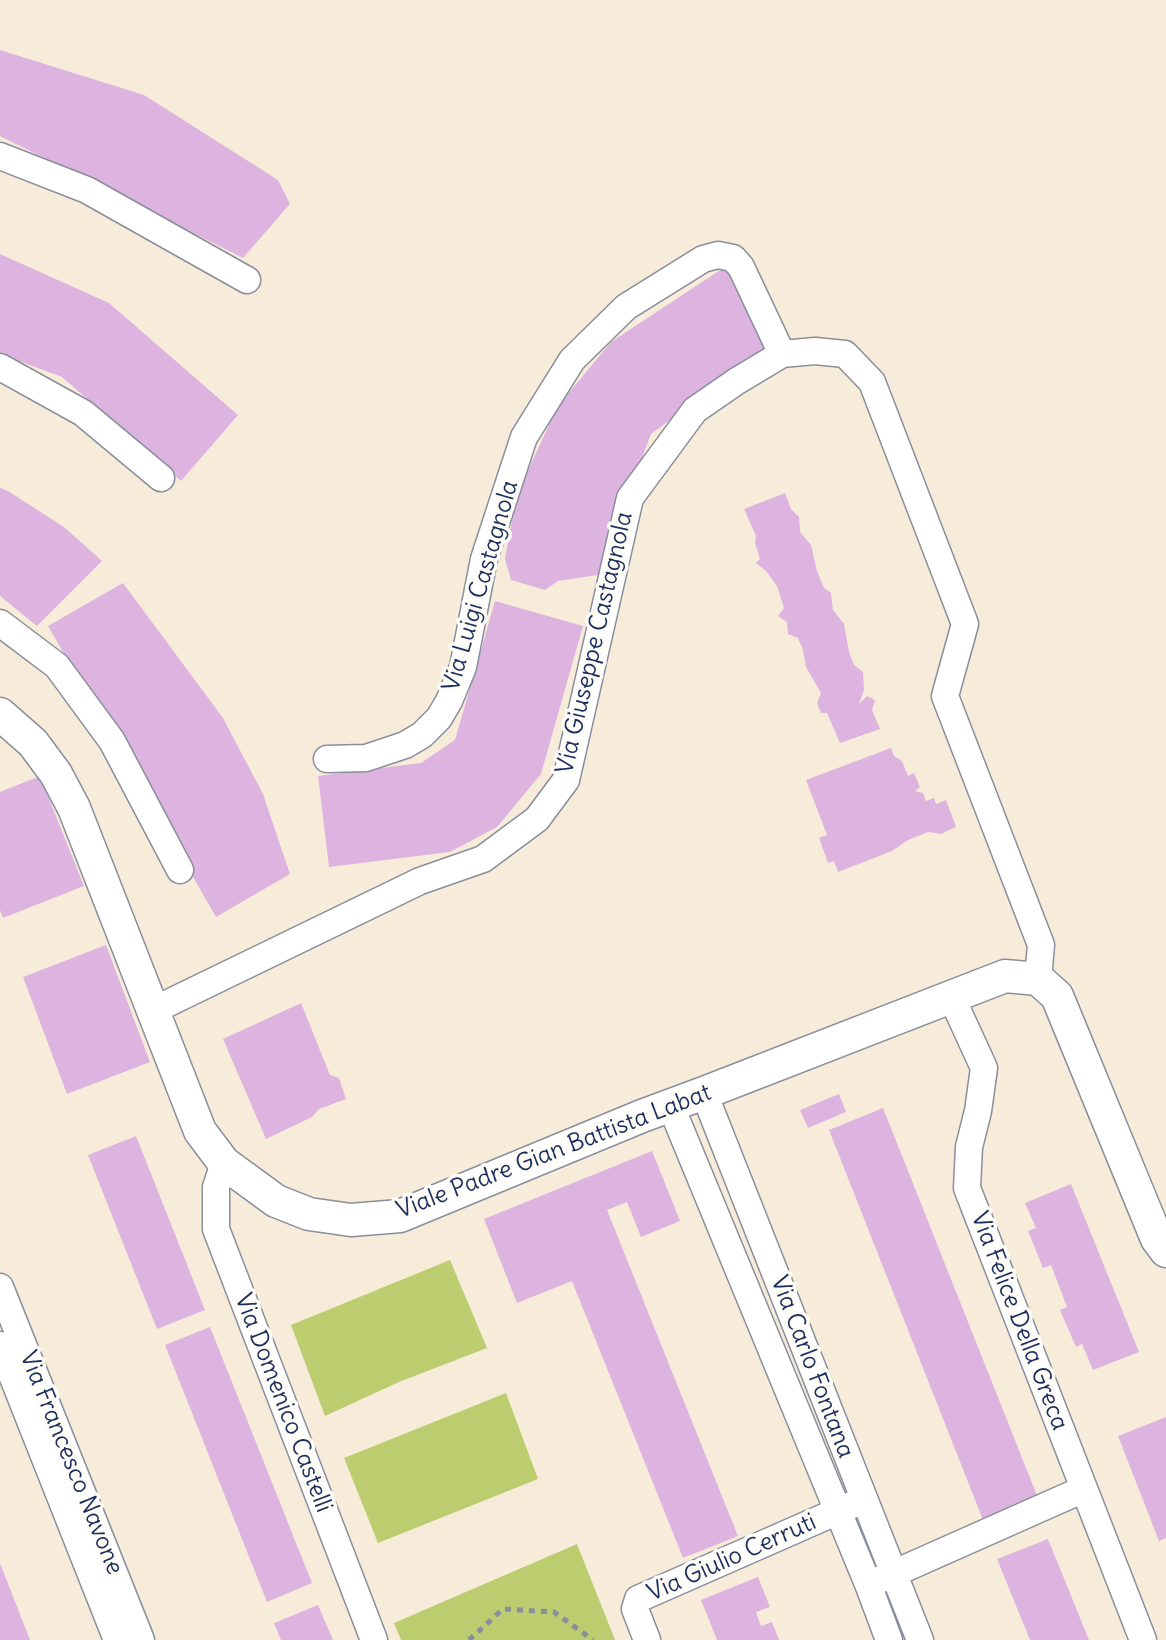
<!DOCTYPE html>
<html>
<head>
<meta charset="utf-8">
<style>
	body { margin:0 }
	canvas { display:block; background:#f7ecda }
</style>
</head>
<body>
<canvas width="1166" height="1640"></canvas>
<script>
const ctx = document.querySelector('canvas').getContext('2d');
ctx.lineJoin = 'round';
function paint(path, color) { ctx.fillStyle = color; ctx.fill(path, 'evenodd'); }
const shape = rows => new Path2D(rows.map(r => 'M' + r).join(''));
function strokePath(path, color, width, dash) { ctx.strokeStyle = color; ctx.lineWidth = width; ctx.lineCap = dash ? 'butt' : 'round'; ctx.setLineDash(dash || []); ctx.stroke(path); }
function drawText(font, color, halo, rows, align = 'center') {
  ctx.font = font + ' Delius,sans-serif'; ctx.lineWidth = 7; ctx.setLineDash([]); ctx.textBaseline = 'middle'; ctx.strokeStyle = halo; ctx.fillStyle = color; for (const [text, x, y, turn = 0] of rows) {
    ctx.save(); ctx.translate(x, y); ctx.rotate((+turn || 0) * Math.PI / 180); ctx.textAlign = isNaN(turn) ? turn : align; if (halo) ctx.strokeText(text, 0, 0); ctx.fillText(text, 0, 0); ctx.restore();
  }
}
paint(shape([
	[450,1260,487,1348,399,1382,325,1416,291,1325],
	[506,1393,538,1479,378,1543,344,1458],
	[577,1544,615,1640,401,1640,394,1623]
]), '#bccd70');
paint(shape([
	[0,50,144,95,278,180,290,204,243,258,0,136],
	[0,254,109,303,238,415,181,481,62,377,0,354],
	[734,261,765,351,651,434,598,575,558,581,545,590,511,580,505,559,516,497,557,407,611,342],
	[0,488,8,491,64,527,102,561,37,626,0,596],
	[785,493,791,509,799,517,800,532,811,545,817,571,824,588,831,593,833,610,844,624,849,652,854,665,863,672,864,690,859,704,867,696,875,700,872,710,880,729,840,743,827,713,821,713,817,703,821,693,806,667,803,650,798,638,788,634,787,622,778,616,784,608,777,586,766,571,756,563,760,559,755,543,756,536,744,509],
	[123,583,223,718,263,794,290,874,216,917,48,626],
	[495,601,583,626,541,774,497,827,450,852,329,867,318,776,421,763,455,740],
	[891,748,894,756,902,761,908,776,914,773,920,787,915,791,923,793,926,801,934,798,936,804,946,800,956,827,941,834,928,832,908,840,892,851,838,872,834,861,828,863,819,838,827,835,806,780],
	[40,776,84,886,3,918,0,910,0,792],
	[106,945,150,1062,67,1094,23,977],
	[301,1003,330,1075,339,1078,346,1099,319,1109,312,1117,266,1139,223,1039],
	[839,1094,846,1112,808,1128,800,1110],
	[883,1108,1038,1498,983,1520,829,1130],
	[136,1136,205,1310,157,1329,88,1155],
	[652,1151,680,1221,641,1237,627,1202,607,1210,738,1536,683,1558,572,1281,517,1303,484,1219],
	[1071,1184,1139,1352,1093,1370,1082,1344,1076,1347,1060,1310,1067,1307,1051,1265,1043,1268,1028,1231,1036,1228,1025,1203],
	[210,1327,312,1583,267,1602,165,1345],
	[1166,1417,1166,1538,1159,1541,1118,1436],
	[1048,1539,1089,1640,1030,1640,997,1559],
	[0,1563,30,1640,0,1640],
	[758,1577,770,1607,756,1612,761,1626,772,1622,779,1640,717,1640,701,1600],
	[318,1605,333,1640,281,1640,274,1623]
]), '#ddb4df');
const minor = shape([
	[0,156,87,190,247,280],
	[0,367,83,413,161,478],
	[0,623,57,666,112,741,180,870],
	[327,759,366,758,405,745,422,735,439,718,449,701,463,667,484,559,524,437,572,360,626,307,703,259,718,255,733,258,741,267,782,354],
	[951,996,984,1068,978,1111,969,1147,967,1188,1143,1640],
	[152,1011,420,881,483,859,537,819,566,780,630,498,695,410,737,381,782,354,815,351,845,354,872,382,965,624,945,696,1041,945,1038,979],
	[704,1093,920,1640],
	[670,1104,868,1584,889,1640],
	[224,1163,216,1187,216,1229,374,1640],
	[0,1287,141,1640],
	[0,1345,117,1640],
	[879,1580,1084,1489],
	[647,1640,635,1609,638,1599,854,1504]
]);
const tertiary = shape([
	[0,714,33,743,56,774,74,808,200,1131,224,1163,276,1201,309,1214,351,1220,400,1216,642,1116,704,1093,1005,976,1038,979,1057,996,1157,1239,1166,1251]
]);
strokePath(minor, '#898e9c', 29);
strokePath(tertiary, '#898e9c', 35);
strokePath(shape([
	[469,1640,503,1609,554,1612,593,1640]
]), '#898e9c', 5, [6, 6]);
strokePath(minor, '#fff', 26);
strokePath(tertiary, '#fff', 32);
drawText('24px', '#1b2f5e', '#fdfcf7', [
	["Via Luigi Castagnola",481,586,-74],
	["Via Giuseppe Castagnola",595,643,-77],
	["Viale Padre Gian Battista Labat",554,1152,-21],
	["Via Felice Della Greca",1019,1321,69],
	["Via Carlo Fontana",812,1367,69],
	["Via Domenico Castelli",283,1403,69],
	["Via Francesco Navone",71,1463,68],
	["Via Giulio Cerruti",732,1558,-24]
]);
</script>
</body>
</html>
